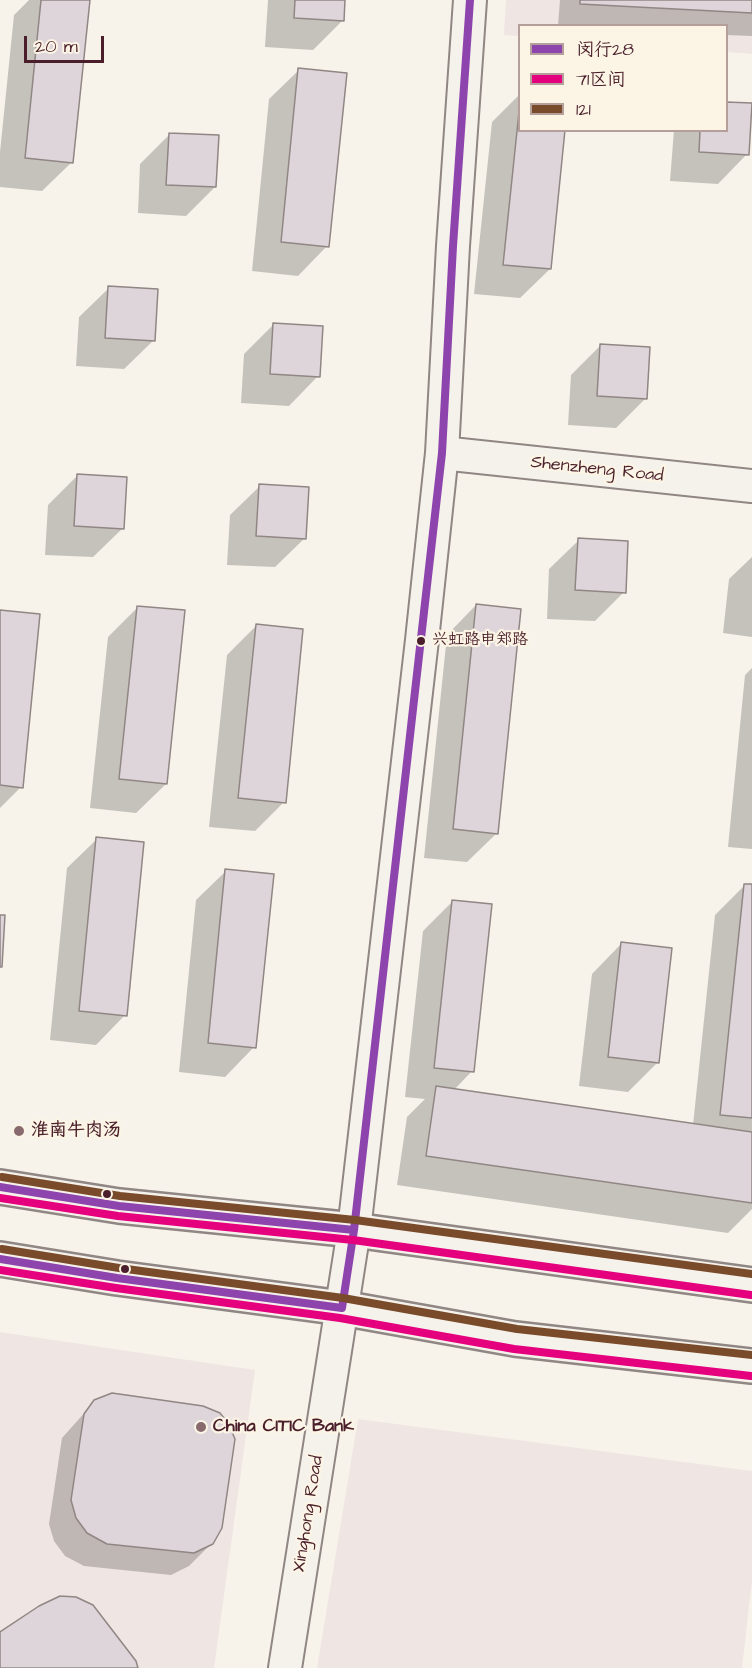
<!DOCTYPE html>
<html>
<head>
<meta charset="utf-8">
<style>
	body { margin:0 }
	#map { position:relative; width:752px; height:1668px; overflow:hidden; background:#f7f3ea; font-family:"Architects Daughter","LXGW WenKai TC",sans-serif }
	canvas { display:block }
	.legend { position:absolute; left:518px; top:24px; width:210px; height:108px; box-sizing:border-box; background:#fcf5e5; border:2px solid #b59f9b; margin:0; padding:8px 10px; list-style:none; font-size:18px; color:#4a1f2b }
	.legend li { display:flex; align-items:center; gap:12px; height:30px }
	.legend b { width:30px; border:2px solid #b59f9b }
	.scale { position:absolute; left:24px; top:36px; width:80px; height:27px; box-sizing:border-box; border:3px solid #4a1f2b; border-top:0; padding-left:8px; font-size:18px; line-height:21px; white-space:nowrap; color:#4a1f2b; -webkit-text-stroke:4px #fcf5e5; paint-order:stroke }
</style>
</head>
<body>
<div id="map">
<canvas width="752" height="1668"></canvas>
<ul class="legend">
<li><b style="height:8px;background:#8e44ad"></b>闵行28</li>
<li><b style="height:8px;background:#e5007d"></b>71区间</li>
<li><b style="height:8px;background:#7a4b2a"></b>121</li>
</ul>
<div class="scale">20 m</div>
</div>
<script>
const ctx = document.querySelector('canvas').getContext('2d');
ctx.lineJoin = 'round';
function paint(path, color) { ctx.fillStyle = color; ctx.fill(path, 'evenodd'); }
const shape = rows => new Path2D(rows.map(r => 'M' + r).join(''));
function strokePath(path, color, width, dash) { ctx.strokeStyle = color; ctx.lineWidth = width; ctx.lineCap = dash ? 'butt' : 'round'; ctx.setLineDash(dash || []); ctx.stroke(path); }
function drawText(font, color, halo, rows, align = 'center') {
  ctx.font = font + ' "Architects Daughter","LXGW WenKai TC",sans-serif'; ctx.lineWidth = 4.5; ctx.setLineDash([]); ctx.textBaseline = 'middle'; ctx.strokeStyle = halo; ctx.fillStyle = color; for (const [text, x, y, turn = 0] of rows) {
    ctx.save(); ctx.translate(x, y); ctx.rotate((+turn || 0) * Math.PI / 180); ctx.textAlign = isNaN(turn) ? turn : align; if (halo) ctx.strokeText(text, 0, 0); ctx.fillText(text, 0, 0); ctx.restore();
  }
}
paint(shape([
	[506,0,752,0,752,54,727,52,726,26,520,26,519,36,504,35],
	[0,1332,255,1370,214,1668,0,1668],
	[358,1419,752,1471,752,1580,742,1668,317,1668]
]), '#efe5e2');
paint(shape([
	[29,0,88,0,72,162,42,191,0,187,0,152,14,15],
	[268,0,344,0,343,20,313,50,265,47],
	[560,0,752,0,752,36,726,35,726,26,558,26],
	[299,70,327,246,298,276,252,271,269,99],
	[520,94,520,130,550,269,520,298,474,294,492,122],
	[674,130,726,130,747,154,718,184,670,181],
	[170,134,215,187,186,216,138,213,140,164],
	[109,288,154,340,124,369,76,366,79,317],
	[274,324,318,376,289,406,241,403,244,354],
	[600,346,646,398,616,428,568,425,571,375],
	[77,476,123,528,93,557,45,555,48,505],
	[260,486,305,538,275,567,227,565,230,515],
	[579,540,624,592,595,621,547,619,549,569],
	[752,557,752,637,723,633,729,579],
	[476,605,497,833,467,862,424,858,447,635],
	[138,607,166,784,136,813,90,808,108,637],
	[0,611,21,787,0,808],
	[256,626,284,802,255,831,209,827,227,655],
	[752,668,752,849,728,847,745,675],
	[97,839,125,1015,96,1045,50,1040,67,868],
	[226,871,254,1047,225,1077,179,1072,196,900],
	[745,885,752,886,752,1209,728,1233,397,1185,407,1117,425,1099,405,1097,423,931,453,901,472,1071,454,1090,693,1125,715,915],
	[621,944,658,1062,628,1092,579,1086,592,974],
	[95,1401,212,1543,189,1566,171,1575,84,1566,65,1556,54,1541,49,1524,62,1438]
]), '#0003');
const building = shape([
	[41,0,90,0,73,163,25,158,41,0],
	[295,0,345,0,344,21,294,18,295,0],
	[580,0,752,0,752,13,580,4,580,0],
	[298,68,347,73,329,247,281,242,298,68],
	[520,102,520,130,565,130,551,269,503,265,520,102],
	[726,102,752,103,749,155,699,152,700,130,726,130,726,102],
	[169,133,219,135,216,187,166,185,169,133],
	[108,286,158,289,155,341,105,338,108,286],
	[273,323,323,326,320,377,270,374,273,323],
	[600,344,650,347,647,399,597,396,600,344],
	[77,474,127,477,124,529,74,526,77,474],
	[259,484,309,487,306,539,256,536,259,484],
	[578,538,628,541,626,593,575,590,578,538],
	[476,604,521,609,498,834,453,829,476,604],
	[137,606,185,610,167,784,119,779,137,606],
	[0,610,40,614,23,788,0,785,0,610],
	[256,624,303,629,286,803,238,798,256,624],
	[96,837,144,842,127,1016,79,1011,96,837],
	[225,869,274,874,256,1048,208,1043,225,869],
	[744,884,752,884,752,1118,720,1115,744,884],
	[452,900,492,904,474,1072,434,1068,452,900],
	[0,915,5,915,2,967,0,967,0,915],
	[621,942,672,948,659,1063,608,1057,621,942],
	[436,1086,752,1132,752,1203,426,1156,436,1086],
	[112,1393,203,1406,220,1413,228,1423,235,1439,222,1528,213,1544,194,1553,107,1544,87,1533,76,1518,71,1500,84,1414,94,1400,112,1393],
	[60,1596,76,1597,93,1605,136,1661,138,1668,0,1668,0,1632,39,1606,60,1596]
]);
paint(building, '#ddd5da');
strokePath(building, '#908684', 1.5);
const minor = shape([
	[442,453,752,486],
	[285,1668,354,1230,422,640,442,453,453,246,470,0]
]);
const secondary = shape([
	[0,1187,119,1206,354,1230,752,1285],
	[0,1259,117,1278,342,1308,515,1339,752,1366]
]);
strokePath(minor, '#908684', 36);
strokePath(secondary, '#908684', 38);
strokePath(minor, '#f5f2ec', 32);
strokePath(secondary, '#f5f2ec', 33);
strokePath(shape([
	[0,1187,119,1206,354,1230],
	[0,1259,117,1278,342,1308,354,1230,442,453,453,246,470,0]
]), '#8e44ad', 8);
strokePath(shape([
	[0,1198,118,1216,353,1240,751,1295],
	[0,1270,116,1288,340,1318,514,1349,751,1376]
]), '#e5007d', 8);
strokePath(shape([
	[2,1177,120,1196,355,1220,752,1274],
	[2,1249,119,1268,343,1298,517,1329,752,1355]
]), '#7a4b2a', 8);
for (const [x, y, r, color] of [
	[421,641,5,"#4a1f2b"],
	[19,1131,6,"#87696e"],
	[107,1194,5,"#4a1f2b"],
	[125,1269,5,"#4a1f2b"],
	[201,1427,6,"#87696e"]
]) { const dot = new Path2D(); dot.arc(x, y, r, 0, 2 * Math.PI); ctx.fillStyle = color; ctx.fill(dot); strokePath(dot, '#fcf5e5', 2); }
drawText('16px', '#4a1f2b', '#fcf5e5', [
	["兴虹路申郑路",432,641]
], 'left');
drawText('18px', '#4a1f2b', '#fcf5e5', [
	["Shenzheng Road",597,470,6],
	["Xinghong Road",309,1514,-81]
]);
drawText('bold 18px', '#4a1f2b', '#fcf5e5', [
	["淮南牛肉汤",31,1131],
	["China CITIC Bank",213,1427]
], 'left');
</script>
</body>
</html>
